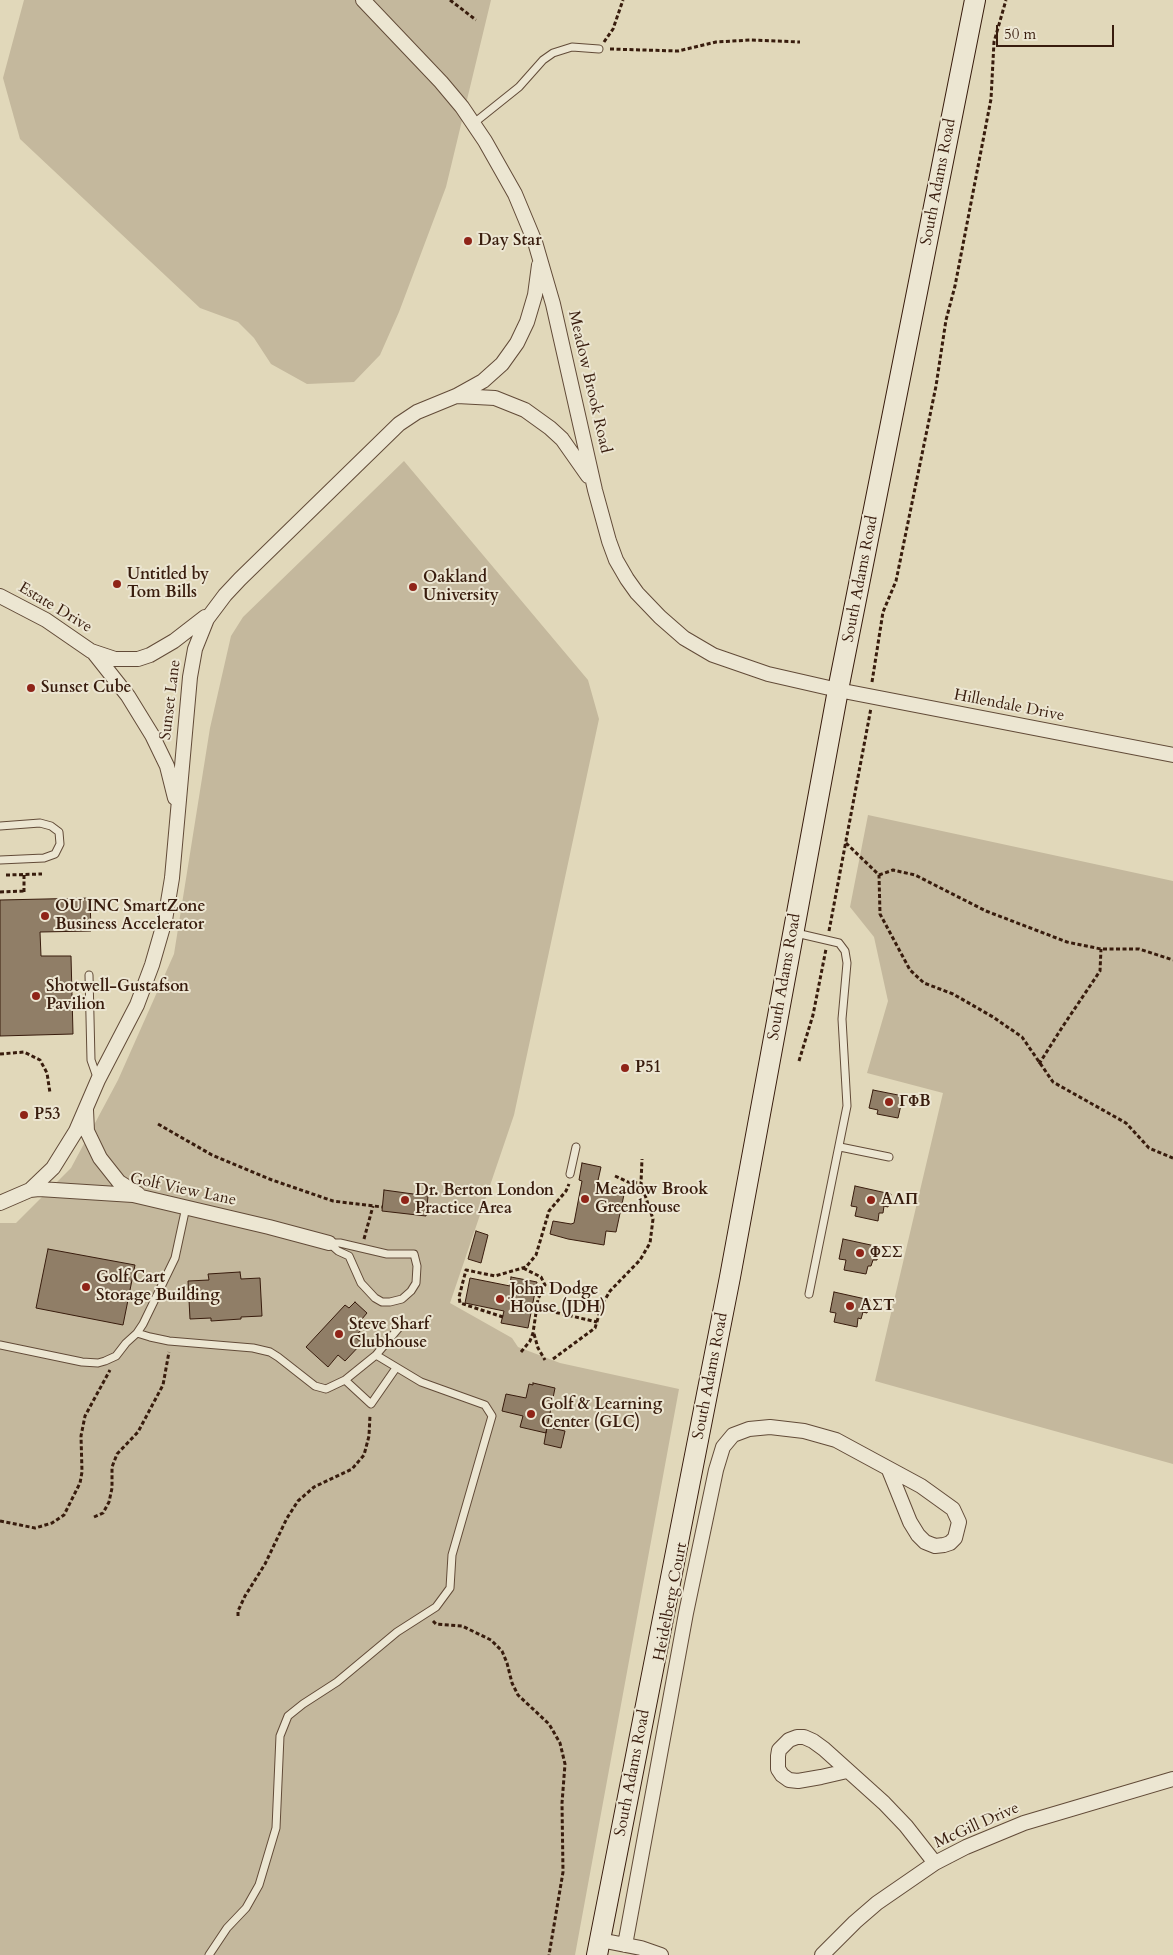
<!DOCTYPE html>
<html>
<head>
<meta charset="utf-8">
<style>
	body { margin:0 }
	#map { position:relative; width:1173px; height:1955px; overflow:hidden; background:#e1d8ba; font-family:Cardo,serif }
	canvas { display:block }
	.scale { position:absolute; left:996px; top:25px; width:118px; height:22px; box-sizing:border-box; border:2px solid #381c0d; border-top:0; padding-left:6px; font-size:15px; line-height:18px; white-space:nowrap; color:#381c0d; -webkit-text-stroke:4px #ece6d2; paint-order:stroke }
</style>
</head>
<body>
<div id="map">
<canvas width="1173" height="1955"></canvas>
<div class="scale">50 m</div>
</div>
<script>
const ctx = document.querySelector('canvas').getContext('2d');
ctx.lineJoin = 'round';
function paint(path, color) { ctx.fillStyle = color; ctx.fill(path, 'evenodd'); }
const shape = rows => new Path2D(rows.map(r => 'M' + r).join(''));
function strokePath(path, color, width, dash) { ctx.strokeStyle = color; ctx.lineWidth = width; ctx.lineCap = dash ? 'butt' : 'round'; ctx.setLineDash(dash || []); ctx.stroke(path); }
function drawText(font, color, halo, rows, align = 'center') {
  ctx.font = font + ' Cardo,serif'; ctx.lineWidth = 4; ctx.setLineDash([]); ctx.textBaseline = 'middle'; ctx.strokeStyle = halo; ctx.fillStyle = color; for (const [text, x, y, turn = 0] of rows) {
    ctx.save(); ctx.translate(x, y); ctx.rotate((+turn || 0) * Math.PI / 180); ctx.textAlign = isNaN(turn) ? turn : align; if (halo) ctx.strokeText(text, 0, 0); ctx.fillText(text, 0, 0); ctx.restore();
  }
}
paint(shape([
	[24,0,491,0,446,187,399,312,380,355,354,382,307,384,271,364,254,338,238,322,200,308,20,139,3,78],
	[404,461,588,680,599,719,514,1115,450,1303,512,1338,518,1347,560,1363,679,1389,575,1955,0,1955,0,1223,16,1223,71,1168,118,1080,174,954,210,728,231,636,243,617],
	[868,815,1173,881,1173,1464,875,1381,943,1093,867,1073,888,1001,874,937,850,907]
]), '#c4b89d');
const building = shape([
	[90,898,91,931,40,932,41,956,71,956,73,1034,0,1036,0,900,90,898],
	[873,1090,903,1096,898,1118,877,1114,878,1110,869,1108,873,1090],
	[582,1163,601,1167,597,1185,625,1190,616,1232,606,1231,604,1245,568,1239,550,1234,553,1221,571,1224,574,1223,582,1181,579,1180,582,1163],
	[855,1186,891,1194,888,1207,884,1206,883,1213,879,1213,878,1221,855,1216,857,1207,851,1206,855,1186],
	[384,1190,428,1196,426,1216,382,1211,384,1190],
	[476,1231,488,1235,481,1263,468,1259,476,1231],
	[843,1239,880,1247,877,1260,873,1260,871,1266,868,1266,866,1274,844,1270,846,1260,839,1259,843,1239],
	[48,1249,135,1265,123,1325,36,1308,48,1249],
	[240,1272,241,1279,260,1278,262,1316,241,1317,241,1319,211,1321,211,1318,190,1319,188,1281,209,1280,208,1274,240,1272],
	[511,1277,537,1282,528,1328,501,1323,504,1311,465,1303,470,1278,510,1286,511,1277],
	[834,1292,870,1300,867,1313,863,1312,861,1319,858,1318,857,1327,834,1322,836,1313,830,1312,834,1292],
	[355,1302,367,1313,362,1319,367,1323,355,1337,362,1343,345,1361,338,1355,328,1367,306,1347,345,1305,349,1308,355,1302],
	[533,1383,555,1388,546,1433,520,1427,523,1416,502,1411,506,1394,526,1398,529,1384,533,1385,533,1383],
	[547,1427,565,1431,561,1448,544,1444,547,1427]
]);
paint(building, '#907e67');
strokePath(building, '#381c0d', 1);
const service = shape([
	[474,123,519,87,543,60,553,53,572,47,599,49],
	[0,826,40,823,51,826,59,832,60,844,55,854,44,858,0,860],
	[796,933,839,943,845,951,847,963,842,1019,847,1106,809,1294],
	[89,975,91,1060,98,1080],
	[840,1147,889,1157],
	[570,1174,576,1147],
	[329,1243,340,1243,387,1254,414,1254,417,1266,416,1283,411,1291,402,1299,390,1302,382,1302,375,1298,361,1283,349,1256,338,1251,329,1243],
	[137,1333,143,1324,175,1258,186,1207],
	[0,1345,82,1362,98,1363,105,1361,116,1356,126,1343,137,1333,150,1337,169,1341,253,1348,270,1352,278,1357,315,1386,326,1389,345,1380,376,1355,402,1324],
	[345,1380,371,1404,396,1368],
	[209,1955,227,1928,246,1908,259,1885,276,1828,280,1736,288,1716,303,1704,337,1682,397,1632,436,1607,450,1588,452,1555,492,1416,485,1405,421,1382,376,1355]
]);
const minor = shape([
	[363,0,441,82,462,107,485,141,515,194,535,242,553,304,595,490,609,541,616,560,627,579,637,593,660,617,684,638,713,655,768,674,838,690,1173,755],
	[457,396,495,398,525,410,550,428,562,439,588,476],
	[0,596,46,620,91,651,115,659,138,659,150,655,174,641,205,617],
	[94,653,128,696,152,735,167,766,175,798],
	[86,1110,87,1131,100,1158,119,1182,138,1194],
	[30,1190,53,1168,76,1131,98,1080,137,1005,152,965,165,920,172,878,190,677,195,649,207,619,225,595,240,579,399,424,417,412,456,396,483,381,502,364,517,343,527,322,535,295,539,265],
	[0,1203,30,1190,39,1189,133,1195,269,1227,329,1243],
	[847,1771,821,1777,798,1781,789,1780,782,1775,778,1769,778,1756,779,1750,789,1740,797,1737,804,1737,813,1741,824,1749,884,1803,906,1826,935,1863],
	[600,1940,641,1948,661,1955],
	[625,1945,686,1613,716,1470,723,1447,733,1435,749,1429,770,1427,804,1431,836,1440,921,1486,953,1509,959,1522,955,1538,950,1543,944,1545,935,1546,925,1542,918,1535,910,1522,889,1470],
	[822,1955,855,1922,877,1903,935,1863,966,1847,1024,1823,1173,1779]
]);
const secondary = shape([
	[597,1955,730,1277,838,690,975,0]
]);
strokePath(service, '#624b38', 9);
strokePath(minor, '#624b38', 16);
strokePath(secondary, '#381c0d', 22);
strokePath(shape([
	[450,0,476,20],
	[604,42,613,29,623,0],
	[610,49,678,51,716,42,751,40,800,42],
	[872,682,883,612,896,581,936,386,946,320,955,286,991,99,994,42,1006,0],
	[846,843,879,875,880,914,910,970,924,983,953,994,993,1017,1022,1037,1053,1082,1126,1123,1149,1148,1173,1158],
	[6,875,42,874],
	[24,875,24,894],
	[879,875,893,870,915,875,986,911,1067,942,1101,949,1139,949,1173,960],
	[0,892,24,891],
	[829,931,871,708],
	[0,1054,24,1052,40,1060,47,1073,50,1093],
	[799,1061,813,1015,826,949],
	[1039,1064,1063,1026,1100,971,1101,949],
	[158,1124,212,1155,272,1180,333,1201,382,1207],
	[615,1176,628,1182,641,1183],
	[364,1239,373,1206],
	[537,1308,597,1322],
	[503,1317,460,1303,459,1297,466,1270,495,1276,526,1267,536,1255,549,1211,566,1191,569,1184],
	[534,1334,538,1348,545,1360],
	[521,1352,530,1341,533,1333,538,1299,545,1285,541,1277,523,1268],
	[553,1359,595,1328,602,1305,610,1291,640,1260,650,1243,653,1219,641,1183,642,1159],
	[94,1517,103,1513,109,1502,112,1488,112,1467,117,1454,138,1432,163,1385,169,1352],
	[0,1521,35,1528,52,1523,64,1515,80,1483,82,1472,81,1436,85,1416,110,1370],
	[238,1616,238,1611,245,1596,265,1564,287,1518,298,1501,314,1487,352,1469,364,1455,369,1436,370,1415],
	[433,1621,436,1624,462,1626,491,1640,502,1651,507,1663,512,1683,518,1695,549,1724,560,1743,565,1764,562,1803,563,1872,549,1955]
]), '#381c0d', 3, [4, 2.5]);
strokePath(service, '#ece6d2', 7);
strokePath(minor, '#ece6d2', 14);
strokePath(secondary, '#ece6d2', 20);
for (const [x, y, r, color] of [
	[468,241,5,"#8f2418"],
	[117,584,5,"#8f2418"],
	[413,587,5,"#8f2418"],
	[31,688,5,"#8f2418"],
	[45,916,5,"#8f2418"],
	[36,996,5,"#8f2418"],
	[625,1068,5,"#8f2418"],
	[889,1102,5,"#8f2418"],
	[24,1115,5,"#8f2418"],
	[585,1199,5,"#8f2418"],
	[405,1200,5,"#8f2418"],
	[871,1200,5,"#8f2418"],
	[860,1253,5,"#8f2418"],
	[86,1287,5,"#8f2418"],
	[500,1299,5,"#8f2418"],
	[850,1306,5,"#8f2418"],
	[339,1334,5,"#8f2418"],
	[531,1414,5,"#8f2418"]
]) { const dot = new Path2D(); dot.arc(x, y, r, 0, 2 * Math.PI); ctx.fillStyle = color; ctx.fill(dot); strokePath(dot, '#ece6d2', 2); }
drawText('16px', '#381c0d', '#ece6d2', [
	["South Adams Road",939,182,-79],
	["Meadow Brook Road",589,382,77],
	["South Adams Road",861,579,-79],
	["Estate Drive",55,608,31],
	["Sunset Lane",171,700,-83],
	["Hillendale Drive",1009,706,11],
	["South Adams Road",785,977,-80],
	["Golf View Lane",183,1190,12],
	["South Adams Road",711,1376,-79],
	["Heidelberg Court",671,1602,-79],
	["South Adams Road",633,1773,-79],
	["McGill Drive",977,1826,-24]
]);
drawText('bold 16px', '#381c0d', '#ece6d2', [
	["Day Star",478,241],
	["Untitled by",127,575],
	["Tom Bills",127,593],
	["Oakland",423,578],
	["University",423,596],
	["Sunset Cube",41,688],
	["OU INC SmartZone",55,907],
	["Business Accelerator",55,925],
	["Shotwell-Gustafson",46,987],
	["Pavilion",46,1005],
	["P51",635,1068],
	["ΓΦB",899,1102],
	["P53",34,1115],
	["Meadow Brook",595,1190],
	["Greenhouse",595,1208],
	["Dr. Berton London",415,1191],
	["Practice Area",415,1209],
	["AΛΠ",881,1200],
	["ΦΣΣ",870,1253],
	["Golf Cart",96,1278],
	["Storage Building",96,1296],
	["John Dodge",510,1290],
	["House (JDH)",510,1308],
	["AΣΤ",860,1306],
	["Steve Sharf",349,1325],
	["Clubhouse",349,1343],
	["Golf & Learning",541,1405],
	["Center (GLC)",541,1423]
], 'left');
</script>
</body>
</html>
